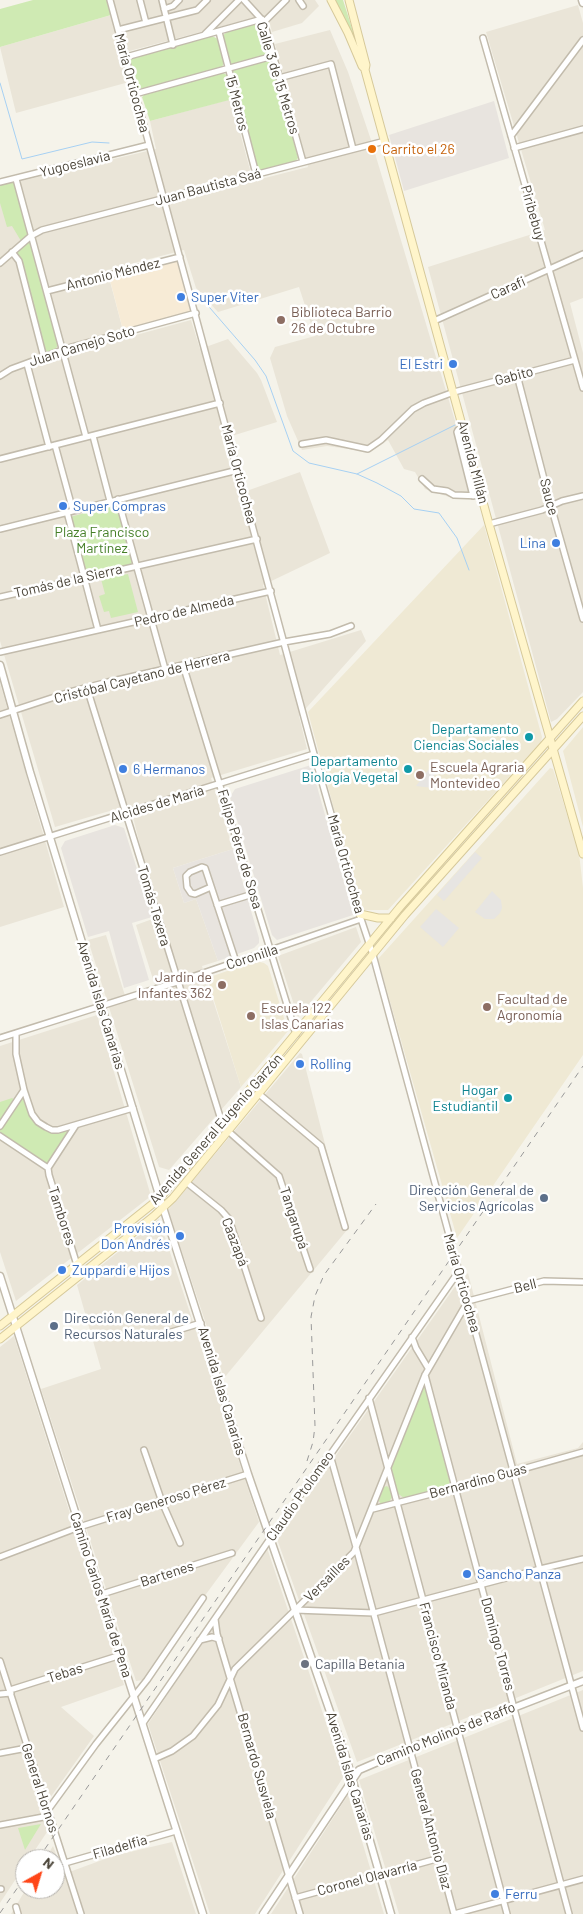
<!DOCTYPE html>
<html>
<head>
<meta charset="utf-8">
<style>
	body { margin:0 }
	#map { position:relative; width:583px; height:1914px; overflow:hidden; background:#f5f3ea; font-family:Barlow,sans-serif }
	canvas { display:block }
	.north { position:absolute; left:15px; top:1849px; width:50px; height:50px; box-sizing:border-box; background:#fff; border:1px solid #b7b4af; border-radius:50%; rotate:39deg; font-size:14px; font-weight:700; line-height:20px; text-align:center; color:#4a4438 }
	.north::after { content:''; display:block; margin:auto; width:18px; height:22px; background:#ff4618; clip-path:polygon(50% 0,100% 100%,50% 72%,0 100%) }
</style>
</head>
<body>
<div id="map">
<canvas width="583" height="1914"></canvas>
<div class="north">N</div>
</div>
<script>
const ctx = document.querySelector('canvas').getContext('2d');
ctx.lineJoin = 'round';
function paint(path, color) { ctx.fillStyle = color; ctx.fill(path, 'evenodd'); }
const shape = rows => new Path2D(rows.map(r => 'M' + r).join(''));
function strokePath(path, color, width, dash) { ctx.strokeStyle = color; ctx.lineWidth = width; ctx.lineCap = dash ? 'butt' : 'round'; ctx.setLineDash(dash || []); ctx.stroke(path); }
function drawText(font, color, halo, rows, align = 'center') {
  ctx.font = font + ' Barlow,sans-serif'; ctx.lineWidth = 5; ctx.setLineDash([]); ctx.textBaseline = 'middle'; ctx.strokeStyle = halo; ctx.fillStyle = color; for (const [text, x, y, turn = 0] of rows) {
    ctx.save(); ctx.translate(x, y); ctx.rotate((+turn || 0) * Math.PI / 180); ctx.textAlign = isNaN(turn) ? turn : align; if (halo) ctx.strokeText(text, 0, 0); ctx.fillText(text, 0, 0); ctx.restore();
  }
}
paint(shape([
	[107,0,315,0,319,6,302,23,272,32,269,20,264,15,122,53,129,82,16,113,0,47,111,15],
	[578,5,583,23,583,298,570,303,583,353,583,692,557,719,551,722,428,267,545,230,486,32],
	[330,30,348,72,371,140,476,491,452,498,425,489,415,472,404,469,388,440,370,452,327,446,302,450,287,416,270,358,275,347,315,336,299,287,218,312,196,288,184,250,107,270,125,338,191,320,200,349,228,339,257,373,261,380,277,422,222,439,238,494,300,472,330,553,263,585,280,655,361,630,366,641,299,716,307,749,211,778,233,849,173,868,184,903,196,899,218,961,202,966,241,1087,169,1170,159,1167,88,940,106,935,127,1002,157,992,136,925,158,917,130,805,55,827,0,641,0,186,156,149,150,121,231,99,253,181,308,167,275,44],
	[0,683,64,907,0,927],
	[356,927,361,942,298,1017,278,956],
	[97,1015,151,1196,16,1301,0,1252,0,1046],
	[300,1053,302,1054,347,1230,224,1378,168,1210],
	[159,1219,259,1522,143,1680,136,1681,41,1389,101,1369,77,1285],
	[468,1273,517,1464,578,1448,583,1442,583,1671,357,1762,277,1539,454,1288],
	[14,1336,124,1685,61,1707,94,1736,40,1812,49,1829,29,1859,25,1859,25,1865,0,1903,0,1347],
	[266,1545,344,1776,255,1914,210,1914,148,1724],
	[583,1690,583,1914,399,1914,359,1780],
	[348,1795,384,1914,271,1914],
	[172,1842,196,1914,11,1914,26,1889,55,1889,55,1859,45,1859,53,1846,64,1874,113,1856]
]), '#eae5d8');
paint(shape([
	[179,261,192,312,123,330,110,280]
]), '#f7ebd6');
paint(shape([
	[494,101,509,158,404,191,389,135],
	[311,765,353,915,277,940,272,935,230,797,235,789],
	[115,825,124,828,152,917,132,923,149,980,124,988,109,931,88,937,61,848,65,841],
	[233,849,259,938,259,943,254,948,218,961,196,899,184,903,173,868]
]), '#e8e4df');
paint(shape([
	[484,525,542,737,541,742,388,910,361,910,308,712],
	[583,727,583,827,563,751],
	[550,768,553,769,579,853,583,888,583,1055,457,1238,378,959],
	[256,961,264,963,268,966,288,1031,241,1087,207,978]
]), '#efe9d4');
paint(shape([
	[33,0,107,0,111,15,0,47,0,9],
	[335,0,343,0,357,44,356,44],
	[259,23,263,26,270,51,268,55,232,65,228,61,222,36,227,32],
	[212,36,218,39,224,63,222,67,144,89,137,87,130,62,132,58],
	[268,59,273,63,298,158,295,162,260,171,257,169,231,72,234,68],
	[223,73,227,75,233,99,150,121,142,97,144,95],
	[12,182,16,183,29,233,21,241,12,226,7,227,0,203,0,184],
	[30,240,59,343,55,350,47,354,45,354,16,252],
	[111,506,119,510,133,561,130,565,86,575,70,517],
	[128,574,138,612,111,618,109,611,104,612,99,596,105,594,101,579],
	[22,1097,31,1118,38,1124,46,1129,70,1130,49,1163,45,1163,0,1134,0,1128],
	[12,1098,15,1100,0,1123,0,1102],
	[425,1385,450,1483,447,1487,404,1498,397,1493,392,1475,392,1467,420,1393,423,1386],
	[387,1486,390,1489,392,1497,389,1502,381,1504,379,1501,380,1497,384,1487],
	[41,1824,25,1850,18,1828]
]), '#cfeab3');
paint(shape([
	[432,765,436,784,433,788,416,786],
	[475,852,482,858,444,901,437,895],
	[492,891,501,900,502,908,500,913,494,919,485,919,475,912],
	[436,909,459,928,443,947,420,927]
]), '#e7e5e2');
strokePath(shape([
	[0,83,22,159,92,142,109,143],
	[197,293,255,360,266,376,293,451,309,463,357,474,377,483,401,496,414,509,439,513,457,538,469,570],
	[357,474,455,425]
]), '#a6d0f3', 1);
const minor = shape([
	[110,0,314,754,361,919,373,955,583,1728],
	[140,0,146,23],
	[162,0,173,45],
	[244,0,264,22,303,162],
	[299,0,303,6],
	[164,9,173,6,179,0],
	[264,22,286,0],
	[118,30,197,10,207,0],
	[219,32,256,174],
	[204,35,239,0],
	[483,38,583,388],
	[126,57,262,19],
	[279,78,331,64,353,149],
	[135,94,273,56],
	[511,136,583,40],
	[514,148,583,129],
	[16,179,86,437],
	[0,182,149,145],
	[12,252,19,261,44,358],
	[0,263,31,236,42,230,385,141],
	[47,291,180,257],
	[434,321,583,254],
	[27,364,49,447],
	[517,375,551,506,583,619],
	[0,376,11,369,68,348,196,313],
	[464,428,458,430,457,432,473,496],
	[93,436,110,501],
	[302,444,326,440,368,449,381,440,413,409,424,403,454,392,575,360],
	[55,445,73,511],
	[0,459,220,403],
	[422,479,433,489,447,491,454,495,482,496],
	[118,499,165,669],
	[67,512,98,630],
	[489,524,542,510,562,501,583,496],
	[0,529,238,470],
	[0,597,257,539],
	[0,652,271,591],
	[183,665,296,1034],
	[87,688,222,1123],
	[0,715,73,691,108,682,284,642,330,634,351,626],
	[0,852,314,754],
	[211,887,195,894,191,893,187,887,186,876,190,872,202,867,205,868,236,962],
	[217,905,253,894],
	[16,1033,16,1054,24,1090,32,1114,38,1122,46,1127,52,1130,58,1130,133,1108],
	[0,1038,177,982,361,919],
	[259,1094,321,1146,345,1227],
	[0,1126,24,1090],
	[228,1131,279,1176,310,1269],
	[0,1136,48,1168],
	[48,1168,49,1175,77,1265],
	[48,1168,76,1125],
	[186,1182,221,1210,229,1219,261,1318],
	[155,1337,201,1323],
	[412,1337,416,1348,428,1368],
	[425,1375,569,1914],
	[369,1398,507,1914],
	[144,1450,162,1502,180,1543],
	[330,1455,356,1547,454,1914],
	[373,1509,462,1486,583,1452],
	[0,1557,79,1527,248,1474],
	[102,1594,232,1553],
	[295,1610,374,1613,540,1569,583,1559],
	[215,1619,217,1634,300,1914],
	[200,1640,212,1637,219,1639],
	[0,1661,81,1914],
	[10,1690,121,1655],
	[0,1694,11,1693],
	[143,1723,323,1462,330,1455,459,1271],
	[0,1753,27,1748],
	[154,1759,172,1751,193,1736,218,1705,235,1669,354,1552,425,1375,468,1301,544,1281,583,1282],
	[48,1810,96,1744,147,1680,203,1598],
	[0,1825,49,1816],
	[65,1863,176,1831],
	[0,1889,1,1889],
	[295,1898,440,1858],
	[16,1907,18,1914],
	[454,1914,583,1879]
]);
const tertiary = shape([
	[582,0,583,3],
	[0,665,30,772,160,1198,248,1474,347,1761,391,1914],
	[0,1276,203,1914],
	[263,1914,359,1770,410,1748,583,1681]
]);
const secondary = shape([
	[331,0,348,33,362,66,365,69],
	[349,0,366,65,365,70,489,524,583,854],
	[360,914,378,918,391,918],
	[0,1326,160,1198,400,907,583,701],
	[0,1339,154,1216,173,1198,405,915,583,716]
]);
strokePath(minor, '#c2bbac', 8);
strokePath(tertiary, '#c2bbac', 9);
strokePath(secondary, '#d6c99a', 9);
strokePath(minor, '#fff', 5);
strokePath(tertiary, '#fff', 6);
strokePath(secondary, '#fff5cb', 7);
strokePath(shape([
	[307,1461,313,1442,315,1426,311,1317,315,1296,324,1275,376,1204],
	[38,1859,583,1066],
	[0,1913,25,1877]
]), '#999', 1, [6, 6]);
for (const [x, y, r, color] of [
	[372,149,5,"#e8710a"],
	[181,297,5,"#3f7fe0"],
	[281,320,5,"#8d6e63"],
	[453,364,5,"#3f7fe0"],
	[63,506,5,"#3f7fe0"],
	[556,543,5,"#3f7fe0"],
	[529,737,5,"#0f9aa8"],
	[123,769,5,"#3f7fe0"],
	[408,769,5,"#0f9aa8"],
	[420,775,5,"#8d6e63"],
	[222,985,5,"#8d6e63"],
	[487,1007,5,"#8d6e63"],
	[251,1016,5,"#8d6e63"],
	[300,1064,5,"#3f7fe0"],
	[508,1098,5,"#0f9aa8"],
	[544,1198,5,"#5c6f8a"],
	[180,1236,5,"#3f7fe0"],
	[62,1270,5,"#3f7fe0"],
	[54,1326,5,"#5c6f8a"],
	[467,1574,5,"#3f7fe0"],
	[305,1664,5,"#6b7280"],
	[495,1894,5,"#3f7fe0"]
]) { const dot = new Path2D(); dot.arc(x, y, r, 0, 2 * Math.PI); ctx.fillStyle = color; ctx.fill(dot); strokePath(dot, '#fff', 2); }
drawText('14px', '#4a4438', '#fff', [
	["Calle 3 de 15 Metros",278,78,73],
	["María Orticochea",132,83,75],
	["15 Metros",237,103,76],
	["Yugoeslavia",75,164,-14],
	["Juan Bautista Saá",208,187,-15],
	["Piribebuy",533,213,74],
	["Antonio Méndez",113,274,-14],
	["Carafi",508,288,-24],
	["Juan Camejo Soto",82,346,-17],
	["Gabito",514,376,-15],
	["Avenida Millán",473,462,75],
	["María Orticochea",239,474,75],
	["Sauce",549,497,75],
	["Tomás de la Sierra",68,581,-13],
	["Pedro de Almeda",184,611,-13],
	["Cristóbal Cayetano de Herrera",142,677,-14],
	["Alcides de María",157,804,-17],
	["Felipe Pérez de Sosa",240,849,73],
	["María Orticochea",346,864,74],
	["Tomás Texera",154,906,73],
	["Coronilla",252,957,-18],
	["Avenida Islas Canarias",101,1005,73],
	["Avenida General Eugenio Garzón",216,1129,-49],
	["Tambores",62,1216,72],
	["Tangarupá",294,1218,72],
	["Caazapá",235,1242,69],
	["María Orticochea",462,1283,74],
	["Bell",525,1286,-14],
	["Avenida Islas Canarias",222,1391,73],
	["Bernardino Guas",478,1481,-15],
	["Claudio Ptolomeo",300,1496,-55],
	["Fray Generoso Pérez",166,1500,-17],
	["Bartenes",167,1574,-18],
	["Versailles",327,1579,-45],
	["Camino Carlos María de Pena",101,1595,72],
	["Domingo Torres",498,1644,75],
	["Francisco Miranda",438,1656,75],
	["Tebas",65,1673,-18],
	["Camino Molinos de Raffo",446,1734,-22],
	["Bernardo Susviela",257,1766,74],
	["Avenida Islas Canarias",350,1776,73],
	["General Hornos",40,1788,72],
	["General Antonio Díaz",431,1829,75],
	["Filadelfia",120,1847,-16],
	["Coronel Olavarría",367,1878,-15]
]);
drawText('14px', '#c56008', '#fff', [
	["Carrito el 26",382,149]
], 'left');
drawText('14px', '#366cbe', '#fff', [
	["Super Viter",191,297],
	["El Estri",443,364,"right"],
	["Super Compras",73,506],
	["Lina",546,543,"right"],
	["6 Hermanos",133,769],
	["Rolling",310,1064],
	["Provisión",170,1228,"right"],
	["Don Andrés",170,1244,"right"],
	["Zuppardi e Hijos",72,1270],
	["Sancho Panza",477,1574],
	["Ferru",505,1894]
], 'left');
drawText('14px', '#785e54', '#fff', [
	["Biblioteca Barrio",291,312],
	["26 de Octubre",291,328],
	["Escuela Agraria",430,767],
	["Montevideo",430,783],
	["Jardin de",212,977,"right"],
	["Infantes 362",212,993,"right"],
	["Facultad de",497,999],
	["Agronomía",497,1015],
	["Escuela 122",261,1008],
	["Islas Canarias",261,1024]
], 'left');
drawText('14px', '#457f28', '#fff', [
	["Plaza Francisco",102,532],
	["Martínez",102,548]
]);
drawText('14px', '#0d838f', '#fff', [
	["Departamento",519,729],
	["Ciencias Sociales",519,745],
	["Departamento",398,761],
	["Biología Vegetal",398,777],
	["Hogar",498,1090],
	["Estudiantil",498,1106]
], 'right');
drawText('14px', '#4e5e75', '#fff', [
	["Dirección General de",534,1190],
	["Servicios Agrícolas",534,1206],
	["Dirección General de",64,1318,"left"],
	["Recursos Naturales",64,1334,"left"]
], 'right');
drawText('14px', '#5b616d', '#fff', [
	["Capilla Betania",315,1664]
], 'left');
</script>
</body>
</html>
